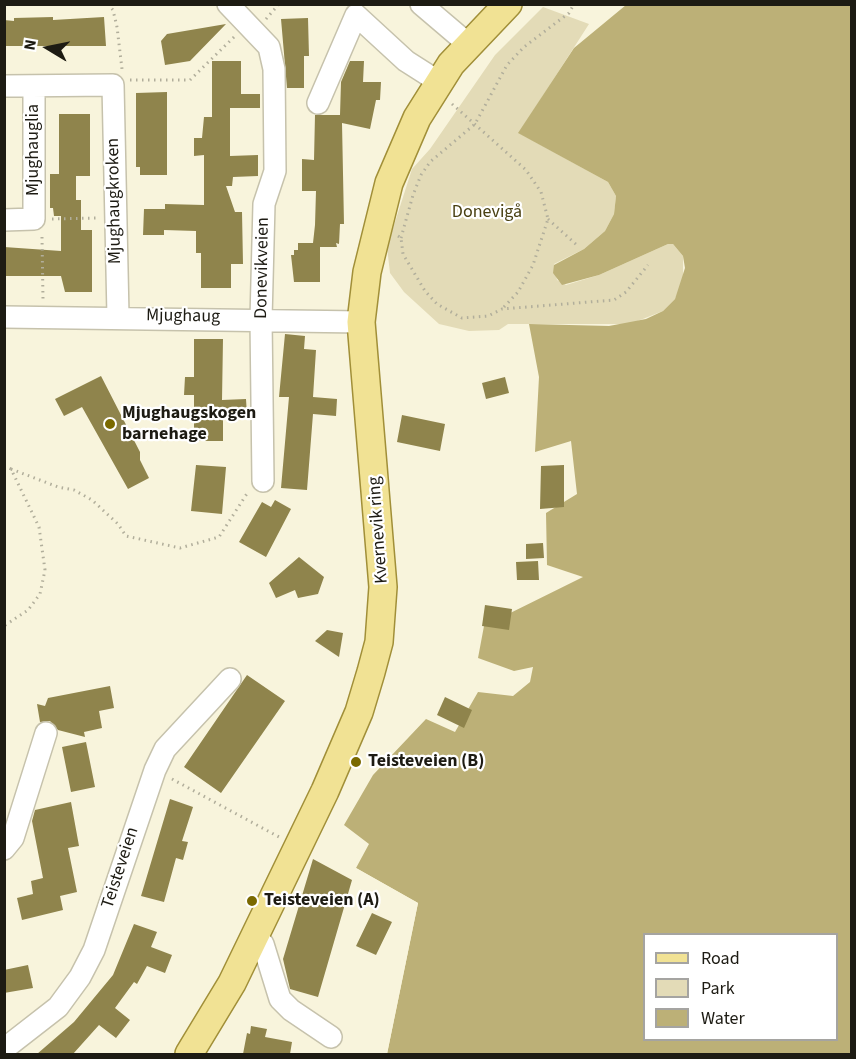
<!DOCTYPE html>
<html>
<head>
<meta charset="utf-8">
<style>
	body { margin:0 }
	#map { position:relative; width:856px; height:1059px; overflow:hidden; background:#f8f4dc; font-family:"Source Sans 3",sans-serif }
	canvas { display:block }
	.frame { position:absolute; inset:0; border:6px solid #1d1b13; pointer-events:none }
	.legend { position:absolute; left:643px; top:933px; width:195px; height:108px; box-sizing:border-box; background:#fff; border:2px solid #a5a4a1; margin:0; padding:8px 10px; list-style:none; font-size:18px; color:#1d1b13 }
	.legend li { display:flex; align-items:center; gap:12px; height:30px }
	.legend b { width:30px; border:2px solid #a5a4a1 }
	.north { position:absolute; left:18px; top:18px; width:60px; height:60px; -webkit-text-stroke:4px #fff; paint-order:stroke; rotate:280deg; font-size:16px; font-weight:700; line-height:24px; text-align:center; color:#1d1b13 }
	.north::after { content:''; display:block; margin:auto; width:21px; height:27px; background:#1d1b13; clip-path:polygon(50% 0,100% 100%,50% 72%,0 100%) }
</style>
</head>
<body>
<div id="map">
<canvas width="856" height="1059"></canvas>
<div class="frame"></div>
<ul class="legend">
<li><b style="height:8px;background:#f1e294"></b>Road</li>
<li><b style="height:16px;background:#e3dbb7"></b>Park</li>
<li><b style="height:16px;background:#bcb077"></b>Water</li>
</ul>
<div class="north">N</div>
</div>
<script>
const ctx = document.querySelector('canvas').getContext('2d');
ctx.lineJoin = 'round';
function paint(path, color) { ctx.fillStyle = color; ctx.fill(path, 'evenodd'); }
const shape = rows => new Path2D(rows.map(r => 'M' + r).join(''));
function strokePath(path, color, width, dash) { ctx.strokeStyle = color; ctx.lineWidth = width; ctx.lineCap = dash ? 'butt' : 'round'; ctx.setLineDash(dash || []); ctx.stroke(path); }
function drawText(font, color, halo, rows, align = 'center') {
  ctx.font = font + ' "Source Sans 3",sans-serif'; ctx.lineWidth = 4.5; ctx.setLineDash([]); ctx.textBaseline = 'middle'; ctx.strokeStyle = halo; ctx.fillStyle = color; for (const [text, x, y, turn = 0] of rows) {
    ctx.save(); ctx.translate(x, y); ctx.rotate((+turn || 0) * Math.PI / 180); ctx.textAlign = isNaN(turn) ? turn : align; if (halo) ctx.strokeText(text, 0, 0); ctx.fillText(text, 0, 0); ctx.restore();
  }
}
paint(shape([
	[543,7,589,24,519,133,608,182,616,196,614,214,605,231,584,249,554,264,557,280,566,285,599,275,668,244,673,244,683,256,683,281,675,299,663,311,630,324,508,324,499,330,469,331,439,324,404,292,390,273,387,247,412,169,430,149,495,55]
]), '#e3dbb7');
paint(shape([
	[656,4,851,5,851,1054,387,1054,418,903,356,868,369,844,344,825,373,775,426,719,455,732,478,692,513,696,530,682,533,667,514,671,478,658,484,626,583,577,547,565,546,513,577,494,571,441,535,452,539,377,529,324,609,326,646,319,663,311,675,299,685,268,683,256,673,244,668,244,599,275,562,285,553,273,554,265,584,249,605,231,614,214,616,196,608,182,518,133,574,48,626,5],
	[644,934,836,934,836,1040,644,1040]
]), '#bcb077');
paint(shape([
	[356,868,418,903,387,1054,384,1054,415,904,355,871]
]), '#f8f4dc');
paint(shape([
	[53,17,53,20,104,17,106,46,4,46,4,20,14,21,14,18],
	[308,18,309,56,304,56,304,88,287,88,281,19],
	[226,24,190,61,165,65,161,41,167,34],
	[212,61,241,61,241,94,260,94,260,108,230,108,230,156,258,155,258,176,233,177,232,186,226,186,235,212,242,212,243,264,231,264,231,288,201,288,201,253,196,253,196,231,164,230,164,235,143,235,144,209,165,209,165,204,204,205,204,155,194,156,194,138,202,138,204,117,212,117],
	[350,61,364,61,363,82,381,82,380,100,376,100,370,129,342,123,344,224,340,224,339,244,336,243,337,247,320,247,320,282,294,282,291,255,294,255,294,250,298,250,298,243,313,243,315,225,316,191,302,191,302,159,314,160,315,115,340,115,341,82],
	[167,92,167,175,140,175,140,167,136,167,136,93],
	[59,114,90,114,90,176,76,176,76,200,81,200,81,230,92,230,92,292,65,292,61,276,4,276,4,247,61,251,61,216,54,216,53,208,50,208,50,174,59,174],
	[285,334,305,336,304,349,316,350,313,397,337,399,336,416,313,414,307,490,281,488,289,397,279,397],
	[194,339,223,339,222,400,246,399,247,415,223,415,223,441,194,441,194,395,184,395,185,377,194,377],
	[101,376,140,452,140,460,149,478,128,489,82,407,64,416,55,399],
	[505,377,509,393,486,399,482,383],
	[402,415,445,424,440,451,397,442],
	[196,465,226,467,222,514,191,511],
	[564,465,564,507,540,509,541,466],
	[275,500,291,509,266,557,239,542,262,502,271,507],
	[543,543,544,558,526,559,526,544],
	[299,557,324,577,318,594,298,598,295,590,276,598,269,583],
	[538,561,539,580,517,580,516,562],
	[485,605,512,609,509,630,482,626],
	[327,630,343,633,339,657,315,641],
	[247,675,285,701,221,793,184,767],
	[110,686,114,708,99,711,102,728,84,732,85,737,58,730,50,721,40,722,37,704,45,706,48,698],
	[445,697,472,710,464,728,437,715],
	[86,742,95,787,71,792,62,747],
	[170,799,193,807,182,841,188,842,183,860,176,858,164,902,141,896],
	[71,802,79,846,68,848,77,892,60,896,63,910,22,920,17,898,33,894,31,881,43,878,32,821,35,810],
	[313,859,352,880,318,997,290,989,283,959],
	[372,913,392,922,376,955,356,946],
	[134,924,157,932,151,947,172,955,165,973,147,966,137,984,134,982,115,1008,130,1020,116,1038,99,1025,73,1054,37,1054,74,1022,113,975],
	[28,965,33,988,4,993,4,970],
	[251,1026,267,1029,265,1037,292,1042,290,1054,243,1054,247,1033,250,1034]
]), '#8f844c');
const minor = shape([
	[228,4,269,47,274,69,275,171,264,204,261,319,263,481],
	[421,4,468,44],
	[4,86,113,85,118,316],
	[318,103,356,15,406,61,439,82],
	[4,220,34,219,34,87],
	[4,317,361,322],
	[4,849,13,838,46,733],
	[254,937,263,944,280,999,291,1010,331,1037],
	[4,1049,58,1007,80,977,94,950,155,770,165,749,230,679]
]);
const major = shape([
	[189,1054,232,983,325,791,359,712,371,672,379,642,383,587,361,322,367,272,389,183,417,118,451,64,508,4]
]);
strokePath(minor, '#c6c2ac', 24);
strokePath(major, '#a18f38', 30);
strokePath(shape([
	[108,4,113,10,117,27,122,69],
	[266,19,279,4],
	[130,80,190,80,234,37],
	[452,104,526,170,541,192,548,219,533,265,518,292,503,308],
	[52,219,96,218],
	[548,219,579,247],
	[398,236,401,238,403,254,425,291,437,304,462,318,488,316,502,309,614,300,626,292,648,265],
	[42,237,43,299],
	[401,238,413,195,421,175,430,162,475,124,507,65,524,47,569,13,574,4],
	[4,466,11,469,39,527,45,570,40,594,28,610,4,626],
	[11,469,58,487,74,490,92,500,118,524,126,536,180,548,219,537,248,492],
	[172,779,279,837]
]), '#b1ae9b', 3, [1.5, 4.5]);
strokePath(minor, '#fff', 21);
strokePath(major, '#f1e294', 27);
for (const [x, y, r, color] of [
	[110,424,6,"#7a6900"],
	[356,762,6,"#7a6900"],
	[252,901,6,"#7a6900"]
]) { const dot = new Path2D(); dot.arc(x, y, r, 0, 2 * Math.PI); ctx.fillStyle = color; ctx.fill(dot); strokePath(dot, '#fff', 2); }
drawText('18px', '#1d1b13', '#fff', [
	["Mjughauglia",34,150,-90],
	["Mjughaugkroken",115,201,-91],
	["Donevikveien",263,268,-89],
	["Mjughaug",183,317,1],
	["Kvernevik ring",379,530,-94],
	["Teisteveien",121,868,-72]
]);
drawText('18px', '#494012', '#fff', [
	["Donevigå",487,213]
]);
drawText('bold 18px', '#1d1b13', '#fff', [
	["Mjughaugskogen",122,414],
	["barnehage",122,435],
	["Teisteveien (B)",368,762],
	["Teisteveien (A)",264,901]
], 'left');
</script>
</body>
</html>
